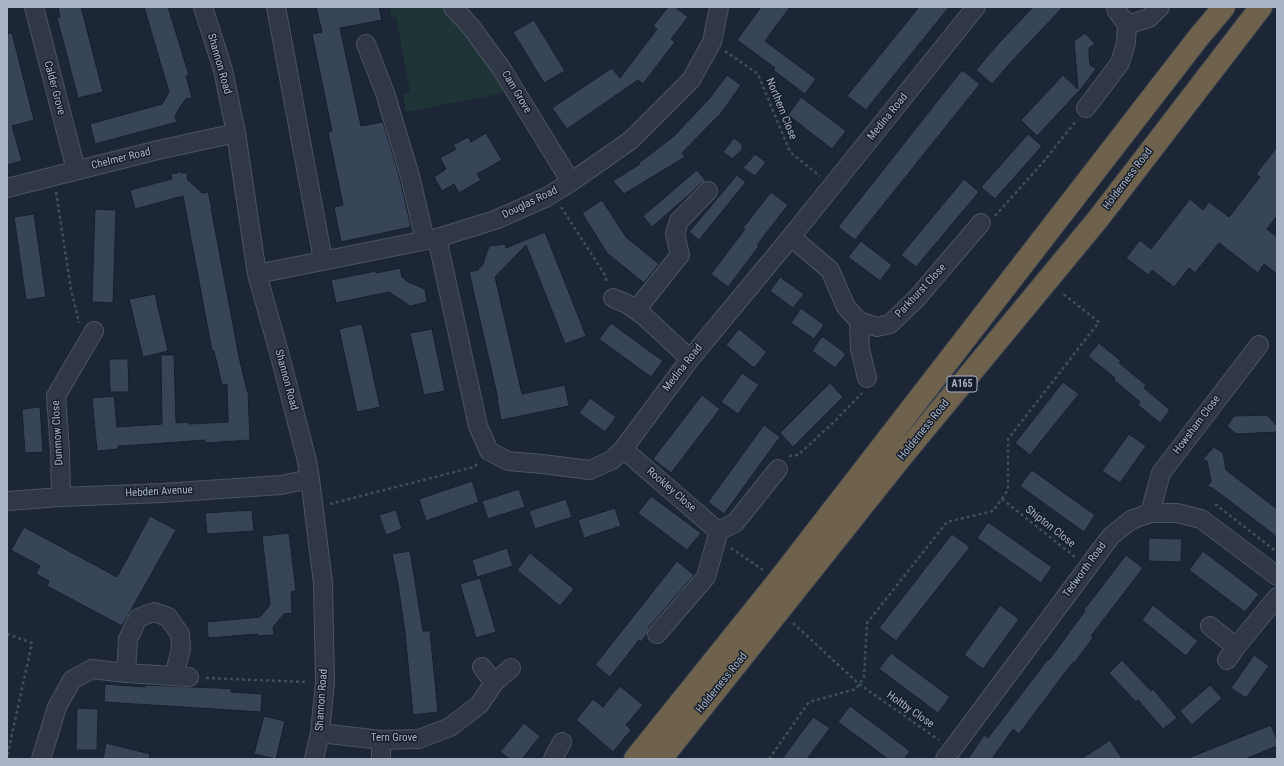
<!DOCTYPE html>
<html>
<head>
<meta charset="utf-8">
<style>
	body { margin:0 }
	#map { position:relative; width:1284px; height:766px; overflow:hidden; background:#1c2636; font-family:"Roboto Condensed",sans-serif }
	canvas { display:block }
	.frame { position:absolute; inset:0; border:8px solid #a9b3c5; pointer-events:none }
</style>
</head>
<body>
<div id="map">
<canvas width="1284" height="766"></canvas>
<div class="frame"></div>
</div>
<script>
const ctx = document.querySelector('canvas').getContext('2d');
ctx.lineJoin = 'round';
function paint(path, color) { ctx.fillStyle = color; ctx.fill(path, 'evenodd'); }
const shape = rows => new Path2D(rows.map(r => 'M' + r).join(''));
function strokePath(path, color, width, dash) { ctx.strokeStyle = color; ctx.lineWidth = width; ctx.lineCap = dash ? 'butt' : 'round'; ctx.setLineDash(dash || []); ctx.stroke(path); }
function drawText(font, color, halo, rows, align = 'center') {
  ctx.font = font + ' "Roboto Condensed",sans-serif'; ctx.lineWidth = 3; ctx.setLineDash([]); ctx.textBaseline = 'middle'; ctx.strokeStyle = halo; ctx.fillStyle = color; for (const [text, x, y, turn = 0] of rows) {
    ctx.save(); ctx.translate(x, y); ctx.rotate((+turn || 0) * Math.PI / 180); ctx.textAlign = isNaN(turn) ? turn : align; if (halo) ctx.strokeText(text, 0, 0); ctx.fillText(text, 0, 0); ctx.restore();
  }
}
paint(shape([
	[394,7,447,7,509,92,406,112,403,94,410,93,396,17,391,18,390,8]
]), '#1e3437');
const building = shape([
	[58,7,81,7,103,92,78,98,57,18,60,17,58,7],
	[144,7,168,7,189,75,186,76,192,98,186,99,180,107,175,116,177,122,95,144,90,124,162,104,169,92,144,7],
	[316,7,379,7,382,20,340,28,361,126,383,122,400,179,411,227,341,242,334,207,343,205,328,132,332,131,312,34,322,32,316,7],
	[668,7,675,7,688,17,671,39,675,42,643,84,638,80,567,129,552,108,612,68,620,78,657,29,653,26,668,7],
	[761,7,790,7,765,41,816,79,805,94,773,70,775,68,737,40,761,7],
	[919,7,949,7,866,110,847,96,919,7],
	[1033,7,1063,7,1011,62,992,84,976,70,998,44,1033,7],
	[534,20,565,71,544,83,513,32,534,20],
	[12,33,34,120,12,126,22,161,7,165,7,34,12,33],
	[1085,33,1095,44,1089,48,1089,56,1090,65,1096,69,1078,93,1078,92,1037,136,1021,120,1063,75,1078,89,1074,41,1085,33],
	[962,70,980,84,855,240,838,227,962,70],
	[727,75,741,85,719,116,718,116,682,153,685,157,624,194,613,181,640,164,639,163,674,136,709,99,727,75],
	[801,97,846,131,832,149,788,115,801,97],
	[486,133,502,160,477,174,481,180,459,193,454,184,442,191,434,177,446,169,440,158,456,149,453,145,468,137,471,142,486,133],
	[1028,134,1042,146,995,199,981,187,1028,134],
	[734,138,742,144,742,150,732,159,723,152,734,138],
	[1277,147,1277,216,1267,229,1277,237,1277,274,1264,264,1258,273,1219,243,1195,273,1189,268,1174,287,1152,270,1148,275,1126,258,1140,240,1151,249,1190,199,1203,210,1209,202,1229,217,1260,177,1256,174,1277,147],
	[755,154,766,162,755,176,743,168,755,154],
	[177,170,181,173,188,173,187,179,202,193,208,192,212,208,211,208,239,357,247,391,248,391,250,440,205,443,205,440,138,445,118,446,118,449,97,451,92,398,114,396,117,427,162,424,161,355,174,355,176,423,189,422,189,424,228,422,227,384,222,385,214,351,212,351,183,196,135,209,130,190,172,179,171,174,178,173,177,170],
	[697,170,706,181,700,184,690,194,652,227,643,216,697,170],
	[737,175,746,182,699,240,689,232,737,175],
	[964,179,979,192,916,267,901,255,964,179],
	[771,192,788,205,757,245,759,246,728,287,711,274,745,229,743,228,771,192],
	[602,200,626,237,659,264,644,283,607,253,582,213,602,200],
	[95,209,116,210,113,303,92,302,95,209],
	[34,214,46,297,26,300,14,217,34,214],
	[545,232,586,336,565,344,526,245,495,277,522,394,565,385,569,406,501,420,497,399,498,399,469,272,478,270,483,264,489,246,505,244,506,248,545,232],
	[861,241,892,265,880,281,848,257,861,241],
	[400,268,402,277,408,282,425,289,427,302,410,306,389,292,336,303,331,280,376,271,376,273,400,268],
	[780,277,804,294,793,308,770,291,780,277],
	[155,294,168,351,143,357,129,299,155,294],
	[801,308,824,325,814,339,791,323,801,308],
	[611,323,663,361,651,377,599,339,611,323],
	[362,324,380,407,357,412,339,329,362,324],
	[432,329,445,391,424,395,410,333,432,329],
	[739,329,767,352,754,368,726,345,739,329],
	[822,336,846,354,835,368,812,351,822,336],
	[1099,343,1121,361,1119,363,1146,385,1144,388,1170,410,1160,423,1138,405,1140,402,1114,380,1115,378,1088,356,1099,343],
	[109,359,128,359,129,392,110,392,109,359],
	[742,373,759,385,738,414,721,402,742,373],
	[1063,382,1079,394,1030,455,1015,443,1063,382],
	[830,383,843,397,793,447,780,433,830,383],
	[702,395,720,409,671,473,653,459,702,395],
	[590,398,616,417,605,432,579,413,590,398],
	[40,407,43,452,25,453,22,409,40,407],
	[1267,415,1277,426,1277,432,1236,434,1227,426,1234,416,1267,415],
	[764,425,780,437,724,514,708,502,764,425],
	[1129,434,1146,446,1120,483,1102,471,1129,434],
	[1214,447,1223,453,1226,470,1277,509,1277,537,1214,489,1207,486,1211,482,1209,471,1207,461,1203,459,1214,447],
	[1032,470,1095,515,1084,532,1020,486,1032,470],
	[472,481,479,502,426,521,419,499,472,481],
	[519,489,525,507,488,519,482,501,519,489],
	[651,496,701,533,687,550,638,513,651,496],
	[566,499,572,517,535,529,529,511,566,499],
	[615,508,621,526,584,538,578,520,615,508],
	[252,510,254,531,207,534,205,513,252,510],
	[396,510,402,529,386,535,379,515,396,510],
	[150,516,176,530,122,626,47,586,49,581,36,574,40,566,11,550,24,527,117,577,150,516],
	[988,522,1052,567,1041,583,977,538,988,522],
	[289,533,296,591,291,592,292,613,284,614,279,620,273,627,274,635,258,636,258,634,208,638,207,622,260,617,270,605,262,536,289,533],
	[952,534,970,547,896,641,879,628,952,534],
	[1149,538,1182,539,1181,562,1148,561,1149,538],
	[507,548,513,566,477,577,472,560,507,548],
	[410,551,423,631,430,631,438,712,413,715,405,633,398,584,392,554,410,551],
	[1203,551,1259,594,1245,612,1189,570,1203,551],
	[530,553,574,589,560,606,517,570,530,553],
	[1126,555,1143,568,1091,636,1093,638,1074,663,1073,662,1019,734,1013,729,992,759,968,759,984,735,988,738,1048,659,1049,660,1085,611,1084,610,1126,555],
	[677,561,694,575,649,627,647,634,641,642,639,640,610,677,595,665,677,561],
	[480,578,496,632,476,638,460,584,480,578],
	[1000,605,1019,619,983,669,964,655,1000,605],
	[1153,605,1198,641,1186,656,1142,620,1153,605],
	[891,653,950,697,938,713,879,669,891,653],
	[1254,655,1269,666,1246,698,1231,688,1254,655],
	[1122,660,1151,691,1153,689,1177,718,1163,729,1138,700,1136,702,1109,673,1122,660],
	[105,684,145,687,145,685,217,688,231,689,231,692,262,694,261,712,104,702,105,684],
	[1210,685,1222,698,1192,725,1180,711,1210,685],
	[620,686,643,705,626,725,631,730,613,752,576,720,593,699,603,707,620,686],
	[850,706,910,751,904,759,888,759,838,722,850,706],
	[77,708,98,709,97,750,76,750,77,708],
	[264,716,285,721,276,759,254,754,264,716],
	[813,717,830,728,807,759,782,759,813,717],
	[524,723,540,736,522,759,510,759,500,752,524,723],
	[1271,725,1277,740,1277,746,1245,759,1186,759,1271,725],
	[1110,740,1122,759,1081,759,1100,747,1110,740],
	[106,743,150,754,149,759,103,759,106,743]
]);
paint(building, '#384458');
strokePath(building, '#18202d', 1);
const minor = shape([
	[34,7,76,170],
	[203,7,223,70,236,133,257,274,280,356,307,461,310,479,323,583,325,682,320,733,314,759],
	[276,7,323,260],
	[453,7,471,27,501,68,571,182],
	[1127,25,1149,18,1160,7],
	[366,44,385,93,410,176,425,240],
	[1086,108,1120,63,1126,43,1127,25,1117,11,1116,7],
	[7,188,158,150,236,133],
	[791,237,830,270,846,307,859,321,877,327,890,324,917,298,981,223],
	[437,238,478,426,489,451,508,461,542,464,590,470,612,460,623,449,690,359,791,237,976,7],
	[257,274,437,238,495,220,545,198,571,182,631,140,691,80,712,42,719,7],
	[613,298,627,304,644,316,690,359],
	[636,310,680,255,675,234,679,221,708,191],
	[859,321,860,349,867,378],
	[623,449,718,531,717,538,706,577,657,634],
	[61,497,60,451,56,396,94,331],
	[7,501,61,497,162,493,281,485,310,479],
	[1150,513,1161,473,1259,345],
	[718,531,735,523,778,469],
	[1210,626,1236,647],
	[1227,660,1236,647,1277,597],
	[482,667,494,683],
	[126,673,128,639,138,618,154,612,168,617,180,634,181,649,174,676],
	[320,733,381,740,419,739,450,727,479,705,494,683,511,668],
	[41,759,57,707,72,680,92,669,126,673,189,677],
	[381,759,381,740],
	[553,759,562,742],
	[945,759,1111,536,1131,520,1150,513,1177,513,1201,519,1277,576]
]);
const highway = shape([
	[635,759,778,581,1198,38,1224,7],
	[661,759,903,455,1098,219,1261,7]
]);
strokePath(minor, '#4b5362', 20);
strokePath(highway, '#38404e', 24);
strokePath(shape([
	[725,51,758,74,790,152,820,176],
	[56,192,71,289,79,323],
	[561,207,605,275,607,283],
	[995,216,1044,161,1076,121],
	[789,456,798,455,835,421,862,393],
	[1002,499,1075,557],
	[330,504,474,467,478,463],
	[1215,504,1277,552],
	[731,548,763,570],
	[793,623,859,684,939,740],
	[7,634,32,643,7,757],
	[206,678,308,682],
	[769,759,809,702,856,689,864,677,867,623,947,522,993,511,1008,490,1008,439,1099,322,1062,293]
]), '#3c5155', 2.5, [3, 3]);
strokePath(minor, '#303847', 18);
strokePath(highway, '#6e624c', 22);
for (const [x, y, w] of [
	[962,384,30]
]) { const box = new Path2D(); box.roundRect(x - w / 2, y - 8, w, 16, 3); ctx.fillStyle = '#161e2b'; ctx.fill(box); strokePath(box, '#a9b3c5', 1); }
drawText('bold 10px', '#a9b3c5', null, [
	["A165",962,384]
]);
drawText('11px', '#a9b3c5', '#161e2b', [
	["Shannon Road",219,64,74],
	["Calder Grove",54,88,75],
	["Cam Grove",516,92,59],
	["Northern Close",781,109,68],
	["Medina Road",888,117,-51],
	["Chelmer Road",121,159,-14],
	["Holderness Road",1128,179,-53],
	["Douglas Road",530,203,-26],
	["Parkhurst Close",921,291,-47],
	["Medina Road",683,368,-52],
	["Shannon Road",286,380,75],
	["Howsham Close",1197,425,-53],
	["Holderness Road",924,430,-51],
	["Dunmow Close",58,433,-93],
	["Rookley Close",671,490,41],
	["Hebden Avenue",159,492,-3],
	["Shipton Close",1050,527,38],
	["Tedworth Road",1085,570,-54],
	["Holderness Road",722,683,-51],
	["Shannon Road",322,700,-86],
	["Holtby Close",910,710,35],
	["Tern Grove",394,738]
]);
</script>
</body>
</html>
